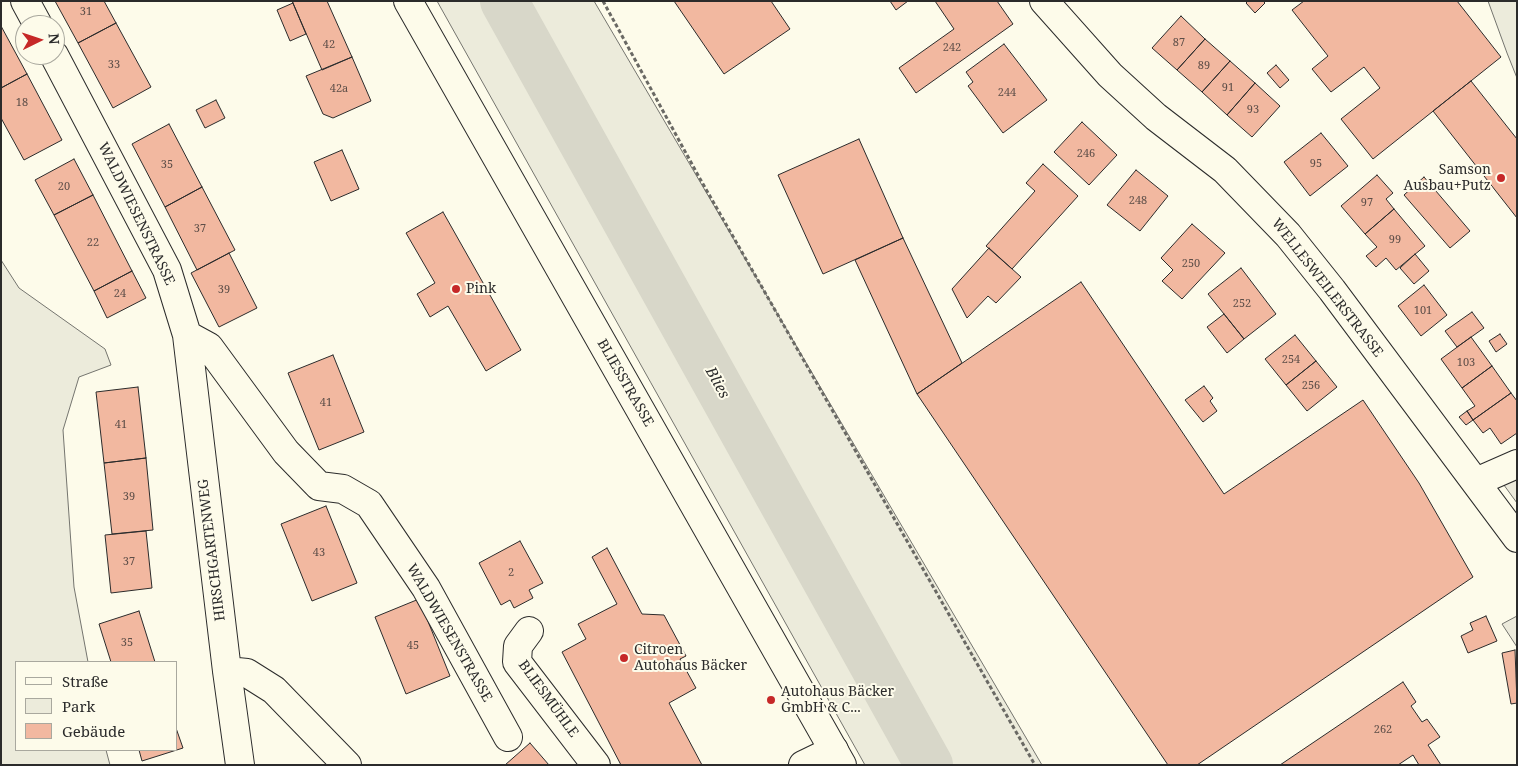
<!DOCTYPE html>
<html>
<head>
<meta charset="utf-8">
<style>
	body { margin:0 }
	#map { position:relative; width:1518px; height:766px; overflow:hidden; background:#fdfbea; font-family:"Noto Serif",serif }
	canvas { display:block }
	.frame { position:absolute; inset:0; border:2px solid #2b2b2b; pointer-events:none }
	.legend { position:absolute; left:15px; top:661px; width:162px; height:90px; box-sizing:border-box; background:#fdfbea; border:1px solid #a9a89e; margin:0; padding:6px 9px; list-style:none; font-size:15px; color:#2b2b2b }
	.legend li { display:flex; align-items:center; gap:10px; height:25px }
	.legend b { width:25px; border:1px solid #a9a89e }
	.north { position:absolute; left:15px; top:15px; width:50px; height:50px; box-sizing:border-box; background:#fdfbea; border:1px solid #a9a89e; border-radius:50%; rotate:86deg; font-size:14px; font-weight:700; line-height:20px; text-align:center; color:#2b2b2b }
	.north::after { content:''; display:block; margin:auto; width:18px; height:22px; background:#c62828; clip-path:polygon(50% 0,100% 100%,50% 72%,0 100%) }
</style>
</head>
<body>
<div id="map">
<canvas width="1518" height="766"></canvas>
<div class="frame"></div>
<ul class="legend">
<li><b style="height:6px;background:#fdfbea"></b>Straße</li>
<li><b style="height:14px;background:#ecebdb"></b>Park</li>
<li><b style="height:14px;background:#f2b8a0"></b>Gebäude</li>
</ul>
<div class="north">N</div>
</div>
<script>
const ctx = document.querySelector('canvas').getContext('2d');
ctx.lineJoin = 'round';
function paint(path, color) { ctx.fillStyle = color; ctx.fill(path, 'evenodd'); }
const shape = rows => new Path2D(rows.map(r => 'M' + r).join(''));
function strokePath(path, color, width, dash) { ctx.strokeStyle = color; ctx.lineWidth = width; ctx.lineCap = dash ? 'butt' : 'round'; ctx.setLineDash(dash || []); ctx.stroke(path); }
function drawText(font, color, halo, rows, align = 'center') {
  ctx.font = font + ' "Noto Serif",serif'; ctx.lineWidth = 4; ctx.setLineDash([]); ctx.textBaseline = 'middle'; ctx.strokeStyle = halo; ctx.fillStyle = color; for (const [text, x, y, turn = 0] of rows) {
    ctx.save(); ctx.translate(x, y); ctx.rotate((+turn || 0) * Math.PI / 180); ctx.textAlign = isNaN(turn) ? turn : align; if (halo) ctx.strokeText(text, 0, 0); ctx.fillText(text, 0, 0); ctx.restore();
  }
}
const green = shape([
	[437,1,594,1,1042,765,865,765,437,1],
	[1488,1,1517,1,1517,78,1507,53,1488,1],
	[1,260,19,288,105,349,111,365,79,377,63,430,74,587,88,662,16,662,16,750,106,750,110,765,1,765,1,260]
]);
paint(green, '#ecebdb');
strokePath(green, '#74746e', 1);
const parking = shape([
	[1517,474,1517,503,1501,481,1517,474],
	[1517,616,1517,647,1502,624,1517,616]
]);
paint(parking, '#eceadb');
strokePath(parking, '#74746e', 1);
strokePath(shape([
	[504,1,929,765]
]), '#d8d7c9', 48);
const building = shape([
	[55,1,104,1,116,23,78,43,55,1],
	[292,1,327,1,352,57,322,70,292,1],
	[674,1,771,1,790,29,724,74,674,1],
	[890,1,908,1,896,10,890,1],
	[935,1,997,1,1013,24,916,93,899,68,954,29,935,1],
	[1248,1,1263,1,1265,3,1255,13,1246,3,1248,1],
	[1304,1,1457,1,1501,57,1373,159,1341,119,1380,88,1364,67,1331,92,1312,69,1328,56,1292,10,1304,1],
	[293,3,306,34,290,41,277,10,293,3],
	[1181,16,1205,39,1177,70,1152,48,1181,16],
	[116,23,151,87,113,108,78,43,116,23],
	[1,26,27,74,1,88,1,26],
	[1205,39,1230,61,1202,92,1177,70,1205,39],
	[1004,44,1047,100,1003,133,968,86,973,82,966,72,1004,44],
	[352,57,371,101,333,118,323,114,306,76,352,57],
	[1230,61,1255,83,1227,115,1202,92,1230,61],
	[1276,65,1289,80,1280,88,1267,73,1276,65],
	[27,74,62,140,24,160,1,118,1,88,27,74],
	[1471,81,1517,139,1517,218,1433,111,1471,81],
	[1255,83,1280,106,1252,137,1227,115,1255,83],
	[216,100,225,118,205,128,196,110,216,100],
	[1082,122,1117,155,1089,185,1054,152,1082,122],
	[169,124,202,187,165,207,132,144,169,124],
	[1321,133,1348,166,1310,196,1284,162,1321,133],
	[859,139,903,238,823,274,778,175,859,139],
	[342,150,359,189,331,201,314,162,342,150],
	[74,159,93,195,54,215,35,180,74,159],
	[1043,164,1078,196,1012,269,986,246,1035,191,1026,183,1043,164],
	[1136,170,1168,196,1140,231,1107,205,1136,170],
	[1377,175,1393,193,1386,199,1394,209,1365,234,1341,206,1377,175],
	[1424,177,1470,231,1450,248,1404,195,1424,177],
	[202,187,235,250,197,270,165,207,202,187],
	[93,195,132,271,94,291,54,215,93,195],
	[1394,209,1425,246,1396,270,1386,258,1376,267,1366,256,1377,247,1365,234,1394,209],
	[443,212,521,350,486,371,448,306,430,317,417,294,435,283,406,233,443,212],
	[1192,224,1225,253,1182,299,1162,281,1173,270,1161,258,1192,224],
	[903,238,962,363,917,394,855,260,903,238],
	[989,248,1021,277,996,303,988,296,967,318,952,289,989,248],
	[229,253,257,308,219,327,191,273,229,253],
	[1415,254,1429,271,1414,284,1400,268,1415,254],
	[1241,268,1276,314,1244,339,1208,294,1241,268],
	[132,271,146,298,107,318,94,291,132,271],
	[1081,282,1224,494,1363,400,1419,483,1473,577,1197,765,1168,765,917,394,1081,282],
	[1424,285,1447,315,1421,336,1398,306,1424,285],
	[1472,312,1484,328,1457,347,1445,331,1472,312],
	[1224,314,1244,339,1227,353,1207,327,1224,314],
	[1500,334,1507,344,1496,352,1489,341,1500,334],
	[1295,335,1316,361,1286,385,1265,359,1295,335],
	[1471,337,1492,366,1462,388,1441,359,1471,337],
	[333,355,364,432,319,450,288,373,333,355],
	[1316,361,1337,387,1307,411,1286,385,1316,361],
	[1492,366,1511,393,1473,420,1467,411,1475,406,1462,388,1492,366],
	[1204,386,1213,398,1210,401,1217,411,1203,422,1185,400,1204,386],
	[138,387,146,458,104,463,96,392,138,387],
	[1511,393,1517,401,1517,433,1501,444,1490,428,1483,433,1473,420,1511,393],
	[1467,411,1473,420,1466,425,1459,417,1467,411],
	[146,458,153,530,112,534,104,463,146,458],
	[326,506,357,583,312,601,281,524,326,506],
	[146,531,152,588,111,593,105,535,146,531],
	[520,541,543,583,529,590,533,598,514,608,510,600,501,605,479,563,520,541],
	[607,548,642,614,664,615,686,656,680,659,696,688,669,703,702,765,621,765,562,652,586,639,578,624,617,604,592,557,607,548],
	[419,599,450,676,406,694,375,617,419,599],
	[139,611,155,662,111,662,99,624,139,611],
	[1486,616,1497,641,1468,653,1461,636,1473,630,1470,623,1486,616],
	[1515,650,1517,703,1511,704,1502,653,1515,650],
	[1403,682,1416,702,1411,706,1422,722,1427,719,1440,737,1428,745,1441,765,1419,765,1413,755,1398,765,1280,765,1403,682],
	[176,728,183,748,142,761,139,750,176,750,176,728],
	[530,743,549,765,505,765,530,743]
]);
paint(building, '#f2b8a0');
strokePath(building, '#2b2b2b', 1);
const minor = shape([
	[25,1,38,25],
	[1044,1,1110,75,1156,117,1225,170,1288,235,1332,290,1517,538],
	[54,55,167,270,187,335,227,671,240,765],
	[187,335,209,347,286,452,319,486,343,489,369,504,426,588,508,737],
	[1476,482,1517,464],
	[529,631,518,646,517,662,596,765],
	[227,671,247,673,274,690,347,765],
	[803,765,834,750]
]);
const major = shape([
	[408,1,842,765]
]);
strokePath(minor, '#2b2b2b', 30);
strokePath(major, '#2b2b2b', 30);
strokePath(shape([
	[603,1,699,177,1035,765]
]), '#6a6964', 3, [4, 2.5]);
strokePath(minor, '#fdfbea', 28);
strokePath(major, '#fdfbea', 28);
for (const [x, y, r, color] of [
	[1501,178,5,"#c62828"],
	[456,289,5,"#c62828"],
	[624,658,5,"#c62828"],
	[771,700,5,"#c62828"]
]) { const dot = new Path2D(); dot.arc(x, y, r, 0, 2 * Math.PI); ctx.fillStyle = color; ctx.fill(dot); strokePath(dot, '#fdfbea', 2); }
drawText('11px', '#5d4e48', null, [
	["31",86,12],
	["87",1179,43],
	["42",329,45],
	["242",952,48],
	["33",114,65],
	["89",1204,66],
	["91",1228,88],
	["42a",339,89],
	["244",1007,93],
	["18",22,103],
	["93",1253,110],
	["246",1086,154],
	["95",1316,164],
	["35",167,165],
	["20",64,187],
	["248",1138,201],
	["97",1367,203],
	["37",200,229],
	["99",1395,240],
	["22",93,243],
	["250",1191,264],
	["39",224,290],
	["24",120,294],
	["252",1242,304],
	["101",1423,311],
	["254",1291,360],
	["103",1466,363],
	["256",1311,386],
	["41",326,403],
	["41",121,425],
	["39",129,497],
	["43",319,553],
	["37",129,562],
	["2",511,573],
	["35",127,643],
	["45",413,646],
	["262",1383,730]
]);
drawText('14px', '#2b2b2b', '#fdfbea', [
	["Samson",1491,170,"right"],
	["Ausbau+Putz",1491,186,"right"],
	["Pink",466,289],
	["Citroen",634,650],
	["Autohaus Bäcker",634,666],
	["Autohaus Bäcker",781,692],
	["GmbH & C...",781,708]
], 'left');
drawText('14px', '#2b2b2b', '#fdfbea', [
	["WALDWIESENSTRASSE",136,214,64],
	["WELLESWEILERSTRASSE",1327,288,52],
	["BLIESSTRASSE",625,383,60],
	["HIRSCHGARTENWEG",212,550,-97],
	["WALDWIESENSTRASSE",449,633,60],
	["BLIESMÜHLE",548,699,54]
]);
drawText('italic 15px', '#2b2b2b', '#fdfbea', [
	["Blies",717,383,61]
]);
</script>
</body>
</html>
